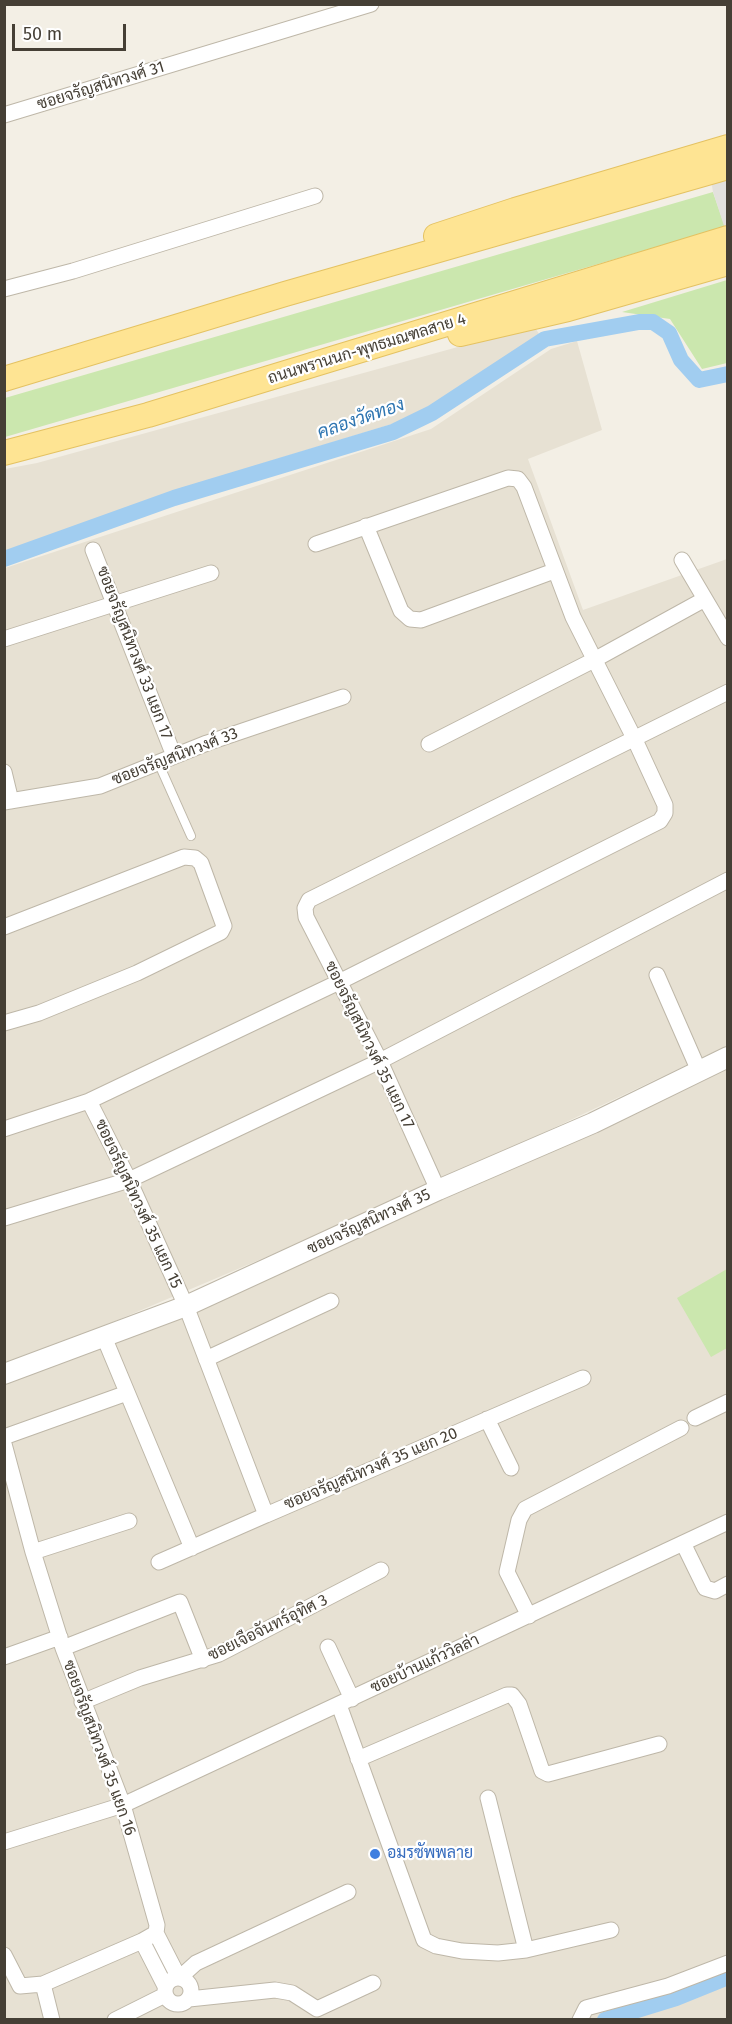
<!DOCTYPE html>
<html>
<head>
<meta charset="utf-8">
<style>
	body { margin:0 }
	#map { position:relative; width:732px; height:2024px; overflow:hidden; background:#f3efe5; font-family:"Fira Sans",sans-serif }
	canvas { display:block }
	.frame { position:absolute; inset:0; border:6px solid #453f35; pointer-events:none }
	.scale { position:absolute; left:12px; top:24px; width:114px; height:27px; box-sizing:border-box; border:3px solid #453f35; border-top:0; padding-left:8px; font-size:18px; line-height:21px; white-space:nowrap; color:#453f35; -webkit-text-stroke:4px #fff; paint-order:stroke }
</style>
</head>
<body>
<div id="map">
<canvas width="732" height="2024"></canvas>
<div class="frame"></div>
<div class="scale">50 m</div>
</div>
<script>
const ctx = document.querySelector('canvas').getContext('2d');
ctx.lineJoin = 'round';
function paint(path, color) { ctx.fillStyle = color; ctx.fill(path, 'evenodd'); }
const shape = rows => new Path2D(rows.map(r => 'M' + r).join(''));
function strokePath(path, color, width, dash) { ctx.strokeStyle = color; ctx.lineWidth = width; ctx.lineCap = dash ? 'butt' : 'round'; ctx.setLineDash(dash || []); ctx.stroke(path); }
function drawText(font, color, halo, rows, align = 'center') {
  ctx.font = font + ' "Fira Sans",Sarabun,sans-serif'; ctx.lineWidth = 4.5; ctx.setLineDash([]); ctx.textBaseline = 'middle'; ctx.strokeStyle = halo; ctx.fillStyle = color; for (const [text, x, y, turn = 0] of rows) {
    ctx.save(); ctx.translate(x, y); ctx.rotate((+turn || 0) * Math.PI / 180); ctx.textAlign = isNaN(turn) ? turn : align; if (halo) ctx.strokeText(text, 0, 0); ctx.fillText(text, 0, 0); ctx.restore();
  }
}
paint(shape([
	[534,326,541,337,467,385,402,421,179,489,5,553,5,469,37,463],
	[577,341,602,430,528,459,583,610,727,559,727,1046,412,1195,5,1368,5,568,431,429,551,349],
	[727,1063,727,2019,5,2020,5,1382]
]), '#e7e1d3');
paint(shape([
	[713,192,725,227,5,437,5,398],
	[727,280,727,363,702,369,670,319,622,312],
	[727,1269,727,1348,711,1357,677,1298]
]), '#cbe7ae');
paint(shape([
	[727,157,727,235,713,192,708,162]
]), '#e3e1dd');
strokePath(shape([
	[4,559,174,498,393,432,432,413,545,339,639,322,653,322,669,333,681,360,699,380,728,374],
	[605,2020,676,1998,728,1977]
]), '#a1cdf0', 16);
const service = shape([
	[158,762,191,836]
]);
const minor = shape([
	[4,115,371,4],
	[4,289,73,271,315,196],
	[366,526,401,611,410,619,421,620,554,571],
	[93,550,174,756],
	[682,560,728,638],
	[4,639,211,573],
	[429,744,594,660,705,599],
	[4,772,11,801],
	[4,802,100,786,207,743,343,697],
	[4,927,184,857,195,858,201,863,224,926,221,932,137,973,39,1013,4,1023],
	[657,975,699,1071],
	[89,1101,129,1180,186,1306,266,1515,583,1378],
	[4,1129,89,1101,339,982,660,821,665,813,665,805,635,740,573,617,524,487,518,479,508,478,316,544],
	[438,1190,380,1061,306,917,305,908,309,900,728,692],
	[4,1218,129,1180,380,1061,728,880],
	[104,1337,192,1548],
	[206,1359,331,1301],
	[695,1418,728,1402],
	[487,1419,511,1468],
	[4,1437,127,1393],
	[4,1444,33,1552,63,1648,123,1805,157,1925,156,1933,142,1941,43,1984,20,1986,4,1955],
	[683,1543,705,1588,715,1591,728,1584],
	[33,1552,129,1521],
	[159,1562,266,1515],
	[529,1616,507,1572,519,1520,525,1509,681,1428],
	[328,1647,352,1699],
	[63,1648,180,1602,203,1660],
	[4,1657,60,1637],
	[82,1702,140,1678,219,1654,381,1570],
	[339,1705,424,1940,436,1946,462,1951,498,1953,526,1950,611,1930],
	[358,1759,507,1695,512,1695,519,1704,542,1771,548,1774,659,1744],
	[488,1798,526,1950],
	[4,1842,123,1805,728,1522],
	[156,1933,179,1978],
	[142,1941,165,1986],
	'165 1991a13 13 0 1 1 26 0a13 13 0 1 1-26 0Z',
	[183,1979,186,1972,196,1963,348,1892],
	[43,1984,52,2020],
	[189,1999,275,1990,292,1993,317,2009,373,1983],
	[115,2020,165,1995],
	[580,2020,586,2008,668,1986,728,1963]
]);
const tertiary = shape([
	[4,1374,186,1306,438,1190,593,1123,728,1057]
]);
const primary = shape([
	[436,236,515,210,728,147],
	[460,334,568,309,728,263],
	[4,379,285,294,728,167],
	[4,453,148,415,728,238]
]);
strokePath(service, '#beb7a8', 10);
strokePath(minor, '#beb7a8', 17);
strokePath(tertiary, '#beb7a8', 22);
strokePath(primary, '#e4c262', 26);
strokePath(service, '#fff', 8);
strokePath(minor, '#fff', 15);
strokePath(tertiary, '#fff', 20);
strokePath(primary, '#fee493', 24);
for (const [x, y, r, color] of [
	[375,1854,6,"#3f7fe0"]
]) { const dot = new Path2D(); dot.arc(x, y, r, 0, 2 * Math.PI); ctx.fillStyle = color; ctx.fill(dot); strokePath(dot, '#fff', 2); }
drawText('16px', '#453f35', '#fff', [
	["ซอยจรัญสนิทวงศ์ 31",101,86,-17],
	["ถนนพรานนก-พุทธมณฑลสาย 4",367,349,-17],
	["ซอยจรัญสนิทวงศ์ 33 แยก 17",134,653,69],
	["ซอยจรัญสนิทวงศ์ 33",175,757,-21],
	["ซอยจรัญสนิทวงศ์ 35 แยก 17",369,1045,64],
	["ซอยจรัญสนิทวงศ์ 35 แยก 15",138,1204,65],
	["ซอยจรัญสนิทวงศ์ 35",369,1222,-25],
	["ซอยจรัญสนิทวงศ์ 35 แยก 20",371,1469,-23],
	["ซอยเจือจันทร์อุทิศ 3",268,1628,-26],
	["ซอยบ้านแก้ววิลล่า",425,1664,-25],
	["ซอยจรัญสนิทวงศ์ 35 แยก 16",99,1748,70]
]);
drawText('16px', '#366cbe', '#fff', [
	["อมรซัพพลาย",387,1854]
], 'left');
drawText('italic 18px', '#2e75b1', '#fff', [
	["คลองวัดทอง",361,419,-19]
]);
</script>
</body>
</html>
